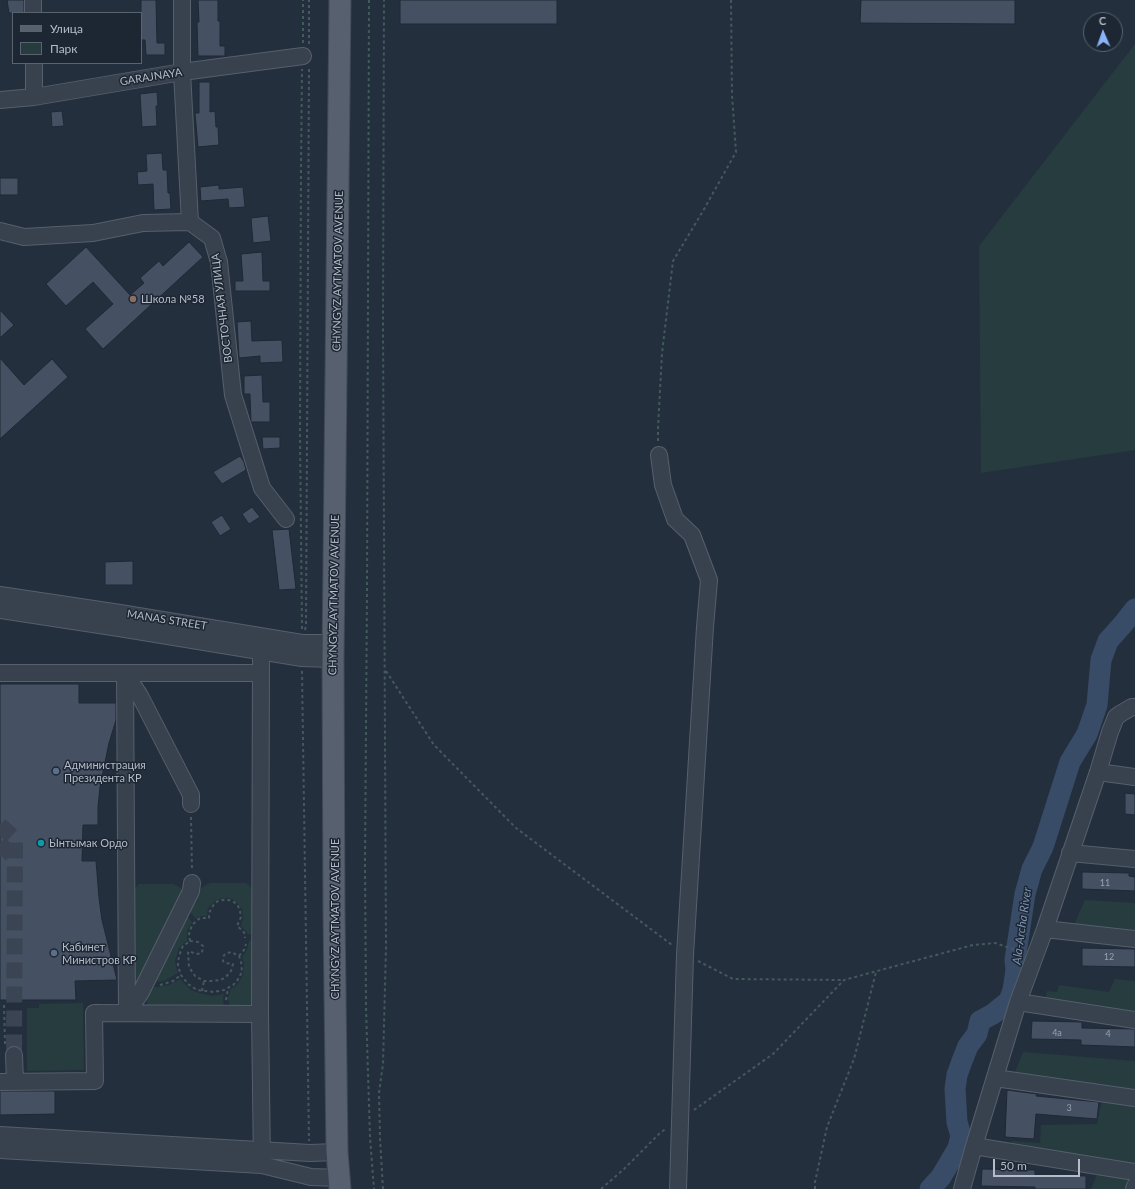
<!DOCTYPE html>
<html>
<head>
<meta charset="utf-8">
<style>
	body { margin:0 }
	#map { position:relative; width:1135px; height:1189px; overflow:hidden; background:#242f3e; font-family:Lato,sans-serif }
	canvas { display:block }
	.legend { position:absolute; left:12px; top:12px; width:130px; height:52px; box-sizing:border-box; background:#1d2633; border:1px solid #59626f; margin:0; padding:5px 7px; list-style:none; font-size:12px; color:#b4bcc9 }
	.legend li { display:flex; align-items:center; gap:8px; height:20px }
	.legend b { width:20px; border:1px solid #59626f }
	.north { position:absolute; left:1083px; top:12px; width:40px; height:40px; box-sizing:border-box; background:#1d2633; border:1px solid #59626f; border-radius:50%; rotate:358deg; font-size:11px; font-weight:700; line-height:16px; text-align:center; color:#b4bcc9 }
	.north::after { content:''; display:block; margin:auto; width:14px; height:18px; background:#8ab4f8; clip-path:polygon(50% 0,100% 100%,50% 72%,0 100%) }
	.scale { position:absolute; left:993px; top:1159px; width:87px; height:18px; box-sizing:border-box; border:2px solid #b4bcc9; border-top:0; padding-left:5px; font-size:12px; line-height:14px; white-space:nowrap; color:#b4bcc9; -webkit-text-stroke:3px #1d2633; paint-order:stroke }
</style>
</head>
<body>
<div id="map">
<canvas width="1135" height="1189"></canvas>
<ul class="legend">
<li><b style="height:5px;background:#56606e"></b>Улица</li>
<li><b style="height:11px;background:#263c3f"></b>Парк</li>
</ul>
<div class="north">С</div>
<div class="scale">50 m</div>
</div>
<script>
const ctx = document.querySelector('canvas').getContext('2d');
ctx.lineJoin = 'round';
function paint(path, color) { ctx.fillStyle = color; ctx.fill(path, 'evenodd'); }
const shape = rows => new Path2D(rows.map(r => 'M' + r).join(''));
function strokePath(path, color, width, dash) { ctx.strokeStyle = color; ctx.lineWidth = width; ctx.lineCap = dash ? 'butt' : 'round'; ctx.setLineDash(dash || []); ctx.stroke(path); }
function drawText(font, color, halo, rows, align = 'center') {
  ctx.font = font + ' Lato,sans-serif'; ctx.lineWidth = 3; ctx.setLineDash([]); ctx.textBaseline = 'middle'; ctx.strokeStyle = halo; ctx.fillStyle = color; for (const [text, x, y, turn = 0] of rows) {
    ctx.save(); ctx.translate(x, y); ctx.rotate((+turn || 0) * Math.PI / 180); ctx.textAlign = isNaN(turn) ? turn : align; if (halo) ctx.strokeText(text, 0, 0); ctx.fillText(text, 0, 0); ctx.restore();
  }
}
paint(shape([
	[1135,44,1135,450,981,473,979,246],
	[210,883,246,883,252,888,254,891,254,932,248,935,246,931,241,926,243,918,242,909,235,901,230,898,219,899,215,901,208,908,207,916,200,916,196,919,189,910,201,888],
	[139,884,173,884,181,888,182,891,137,986,134,987,133,890],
	[1085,900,1135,903,1135,934,1073,927],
	[186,915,192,922,187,931,187,940,179,948,177,954,175,961,176,967,178,973,164,981,152,982],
	[255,938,252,1004,250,1007,230,1008,228,998,231,989,238,984,243,975,244,964,242,957,247,950,249,941],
	[180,979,191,990,199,993,213,996,219,995,224,993,223,998,224,1008,149,1006,147,1003,146,999,151,986,157,987,169,985],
	[1115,979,1135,981,1135,1016,1044,1005,1047,991,1057,992,1059,985,1109,992],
	[83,1003,84,1070,27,1071,27,1008,39,1008,39,1004],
	[1023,1052,1135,1061,1135,1094,1013,1077],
	[1102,1099,1135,1103,1135,1167,1010,1151,1011,1141,1040,1143,1041,1125,1097,1124],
	[1098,1172,1134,1178,1128,1189,1091,1189]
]), '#263c3f');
strokePath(shape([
	[930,1189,941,1177,958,1148,961,1136,957,1122,955,1089,957,1075,962,1061,968,1046,977,1034,980,1021,993,1014,1009,1001,1013,990,1016,970,1015,960,1025,894,1032,869,1043,847,1070,762,1087,734,1097,705,1101,660,1108,641,1124,623,1135,609]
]), '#394c67', 21);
const building = shape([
	[7,0,24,0,24,13,9,13,7,0],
	[141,0,156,0,157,43,165,43,165,55,146,55,145,40,141,40,141,0],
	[198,0,218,0,218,21,220,21,220,46,225,46,225,56,198,56,197,22,199,22,198,0],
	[400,0,557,0,557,24,400,24,400,0],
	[861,0,1015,0,1015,24,860,23,861,0],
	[199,82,210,82,210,112,215,111,216,127,218,127,219,145,198,147,195,113,199,113,199,82],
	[157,92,158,106,156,106,157,126,142,127,140,94,157,92],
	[62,111,64,126,52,127,51,112,62,111],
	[162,153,163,170,167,170,168,193,170,193,171,209,154,210,153,184,138,185,137,172,147,171,146,154,162,153],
	[0,178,18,178,18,195,0,195,0,178],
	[219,185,219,189,243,187,245,207,229,208,228,199,201,201,200,187,219,185],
	[268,216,271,241,253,243,251,218,268,216],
	[189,242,203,257,103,349,85,329,113,304,93,282,66,306,46,284,86,247,130,295,144,283,140,278,159,261,163,266,189,242],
	[262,252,263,281,270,281,270,291,235,291,235,281,243,281,241,254,262,252],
	[0,310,14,325,0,338,0,310],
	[251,321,252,341,282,340,283,362,260,363,260,356,239,358,237,322,251,321],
	[0,358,24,385,52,359,68,377,0,439,0,358],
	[262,375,263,402,270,402,270,422,251,422,250,394,244,394,244,376,262,375],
	[262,437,280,437,280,448,263,449,262,437],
	[240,456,244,462,246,470,222,484,213,472,240,456],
	[252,507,260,517,249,524,242,514,252,507],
	[222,515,231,529,220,536,211,522,222,515],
	[289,529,296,589,279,590,272,530,289,529],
	[133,561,133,585,105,585,105,562,133,561],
	[0,684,79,684,79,703,116,703,116,720,109,743,100,787,98,807,98,825,83,825,82,861,96,861,99,898,102,920,117,980,75,981,76,1000,0,1000,0,684],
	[1125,793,1135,794,1135,815,1125,814,1125,793],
	[1082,872,1129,873,1129,876,1135,877,1135,891,1082,889,1082,872],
	[1082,948,1135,949,1135,967,1082,966,1082,948],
	[1032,1021,1082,1022,1082,1028,1135,1029,1135,1047,1081,1045,1081,1040,1031,1039,1032,1021],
	[1007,1090,1037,1094,1036,1096,1099,1102,1097,1119,1036,1114,1034,1139,1005,1137,1007,1090],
	[0,1091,55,1091,55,1114,0,1115,0,1091],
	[982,1169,1035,1170,1035,1175,1086,1176,1086,1189,1035,1189,1035,1187,981,1186,982,1169]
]);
paint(building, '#455162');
strokePath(building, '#1f2835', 1);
strokePath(shape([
	[0,825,15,839,14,1055],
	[0,855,15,839]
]), '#3a4453', 16, [16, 8]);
const minor = shape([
	[33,0,33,13],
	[182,0,182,72,190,222,212,238,219,262,233,395,262,488,286,519],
	[34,63,34,97],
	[0,100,34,97,182,72,303,56],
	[0,231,24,237,93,233,143,223,190,222],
	[659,455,663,485,675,519,692,535,709,580,705,627,685,955,678,1189],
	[0,595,120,613,302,643,333,643],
	[0,610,119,628,302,658,333,659],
	[261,651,260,1014,262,1165],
	[0,673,261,673],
	[125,673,127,1013],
	[125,673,140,696,191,795,191,804],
	[1098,772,1135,777],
	[1070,853,1135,859],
	[1045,929,1135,939],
	[1018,1002,1135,1020],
	[127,1013,141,992,191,891,192,883],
	[14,1055,15,1082],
	[995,1078,1135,1098],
	[0,1082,95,1081,94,1013,260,1014],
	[0,1135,310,1153,337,1152],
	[974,1146,1135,1172],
	[0,1150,262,1165,311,1177,339,1178],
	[962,1189,974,1146,1018,1002,1045,929,1098,772,1110,732,1116,717,1120,714,1132,707,1135,707],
	[1134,1189,1135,1186]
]);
const major = shape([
	[340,1189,337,1152,334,912,333,659,340,0]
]);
strokePath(minor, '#565f6c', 18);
strokePath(major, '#414a57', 23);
strokePath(shape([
	[369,0,367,592,365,863,366,1008,370,1137,374,1189],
	[303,43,303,0],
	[309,44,309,0],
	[658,441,658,428,662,353,673,261,703,211,736,152,732,95,731,0],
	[302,629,300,435,301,169,302,69],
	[305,630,306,625,309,69],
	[302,671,309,1141],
	[386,671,434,745,516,828,672,945],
	[191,817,192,870],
	[190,941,198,942,203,946,202,953,196,954,189,951,188,953,189,967,195,976,204,981,210,981,220,980,225,978,231,971,233,964,225,963,223,961,223,957,225,954,231,952,239,956,241,961,242,972,237,981,233,985,224,990,214,992,197,990,188,984,181,975,178,966,178,961,181,950,183,946,190,941],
	[190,941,189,934,192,925,200,918,209,918,209,913,214,904,218,901,223,900,229,900,234,902,238,906,240,911,241,917,237,926,242,930,245,934,245,938],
	[239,956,244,950,246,944],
	[698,961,733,979,844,980],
	[160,985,173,981,181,975],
	[202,991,204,981],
	[226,1000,228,989],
	[4,1005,5,1045],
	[694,1110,773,1054,844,980,973,945,995,943,1022,952],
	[383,1189,380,1138,379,1093,383,1064,386,947,383,326,384,0],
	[601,1189,624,1169,660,1133,667,1128],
	[815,1189,815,1182,827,1127,854,1059,876,972]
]), '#44595c', 2, [3, 3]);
strokePath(minor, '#38414e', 16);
strokePath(major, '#56606e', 21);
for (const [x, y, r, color] of [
	[133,299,4,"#8d6e63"],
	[56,771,4,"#5c6f8a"],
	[41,843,4,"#0f9aa8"],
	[54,953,4,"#5c6f8a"]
]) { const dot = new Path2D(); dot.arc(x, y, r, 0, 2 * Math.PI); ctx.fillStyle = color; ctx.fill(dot); strokePath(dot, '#1d2633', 1.5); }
drawText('9px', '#98a1af', null, [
	["11",1105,883],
	["12",1109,957],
	["4а",1057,1033],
	["4",1108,1034],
	["3",1069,1108]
]);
drawText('11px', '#b4bcc9', '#1d2633', [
	["GARAJNAYA",151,77,-9],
	["CHYNGYZ AYTMATOV AVENUE",338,271,-89],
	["ВОСТОЧНАЯ УЛИЦА",222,308,-97],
	["CHYNGYZ AYTMATOV AVENUE",334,595,-89],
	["MANAS STREET",167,620,9],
	["CHYNGYZ AYTMATOV AVENUE",335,919,-90]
]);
drawText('11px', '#b4bcc9', '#1d2633', [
	["Школа №58",141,299],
	["Администрация",64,765],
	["Президента КР",64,778],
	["Ынтымак Ордо",49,843],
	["Кабинет",62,947],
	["Министров КР",62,960]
], 'left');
drawText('italic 12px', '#7c92b1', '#1d2633', [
	["Ala-Archa River",1022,926,-82]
]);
</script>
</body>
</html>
